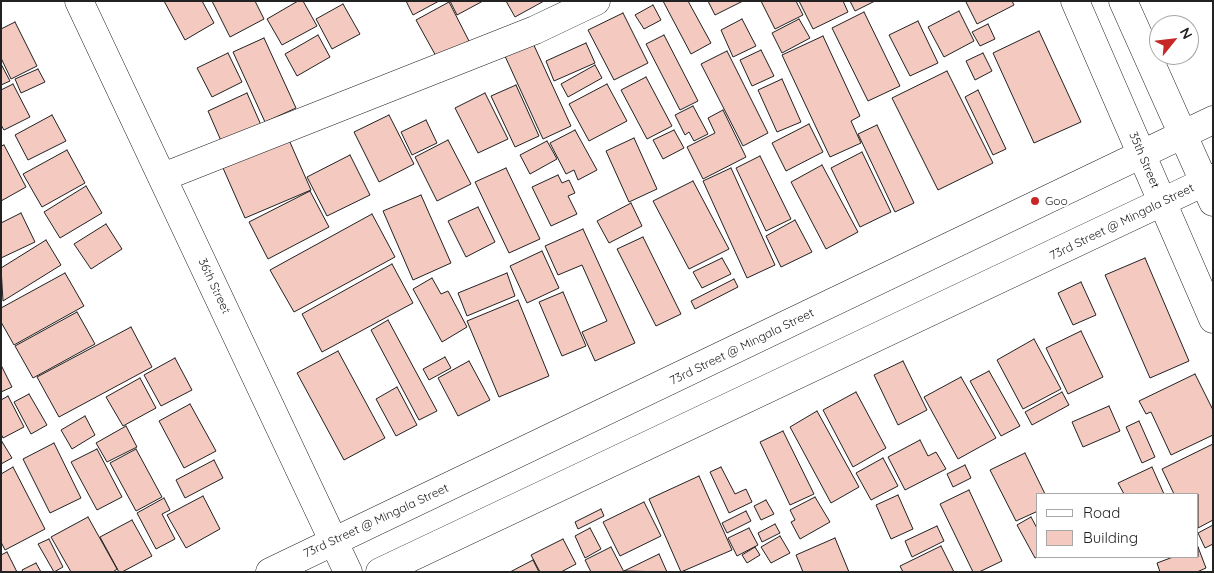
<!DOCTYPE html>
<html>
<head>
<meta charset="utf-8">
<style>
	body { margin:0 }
	#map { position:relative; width:1214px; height:573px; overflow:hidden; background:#fff; font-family:Quicksand,sans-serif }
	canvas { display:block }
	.frame { position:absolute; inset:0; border:2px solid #222; pointer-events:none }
	.legend { position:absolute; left:1036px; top:493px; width:162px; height:65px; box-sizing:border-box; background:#fff; border:1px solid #a7a7a7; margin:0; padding:6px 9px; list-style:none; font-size:15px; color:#222 }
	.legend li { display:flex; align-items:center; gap:10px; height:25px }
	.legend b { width:25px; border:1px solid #a7a7a7 }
	.north { position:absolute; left:1149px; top:15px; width:50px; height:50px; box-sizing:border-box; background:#fff; border:1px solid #a7a7a7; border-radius:50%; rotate:61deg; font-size:14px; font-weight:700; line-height:20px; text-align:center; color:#222 }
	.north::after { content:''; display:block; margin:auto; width:18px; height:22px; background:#c62828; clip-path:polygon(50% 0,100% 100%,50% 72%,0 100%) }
</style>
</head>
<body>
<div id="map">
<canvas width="1214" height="573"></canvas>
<div class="frame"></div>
<ul class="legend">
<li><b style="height:6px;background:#fff"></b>Road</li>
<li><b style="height:14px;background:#f3c9c0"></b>Building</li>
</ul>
<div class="north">N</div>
</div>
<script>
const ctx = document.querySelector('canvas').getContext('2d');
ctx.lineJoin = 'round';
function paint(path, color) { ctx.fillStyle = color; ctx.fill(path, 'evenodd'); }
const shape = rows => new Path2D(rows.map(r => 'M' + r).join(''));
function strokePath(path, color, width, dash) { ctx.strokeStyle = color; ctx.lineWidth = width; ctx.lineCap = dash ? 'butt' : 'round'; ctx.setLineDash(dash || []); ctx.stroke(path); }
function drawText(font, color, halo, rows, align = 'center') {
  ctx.font = font + ' Quicksand,sans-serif'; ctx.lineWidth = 4; ctx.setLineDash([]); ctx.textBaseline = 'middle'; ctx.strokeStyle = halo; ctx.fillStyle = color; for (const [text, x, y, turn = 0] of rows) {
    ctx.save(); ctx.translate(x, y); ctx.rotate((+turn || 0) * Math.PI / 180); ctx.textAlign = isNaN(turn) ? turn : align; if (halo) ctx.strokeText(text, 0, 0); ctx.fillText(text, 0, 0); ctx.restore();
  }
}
const building = shape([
	[164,1,202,1,214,23,185,40,164,1],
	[212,1,255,1,264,19,230,37,212,1],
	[298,1,303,1,317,26,282,45,267,19,298,1],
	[406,1,439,1,413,15,406,1],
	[450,1,483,1,457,15,450,1],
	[506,1,544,1,515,17,506,1],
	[663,1,688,1,711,43,691,54,663,1],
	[708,1,743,1,715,15,708,1],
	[761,1,796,1,803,15,775,29,761,1],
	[799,1,843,1,848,12,813,29,799,1],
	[850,1,875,1,855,11,850,1],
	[968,1,1012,1,1014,5,977,24,966,2,968,1],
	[449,2,469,41,437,58,416,20,449,2],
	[343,4,360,34,332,49,316,19,343,4],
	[653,5,661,20,644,29,635,15,653,5],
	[959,11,974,41,944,57,928,27,959,11],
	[864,12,900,86,868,101,832,28,864,12],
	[623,13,648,63,614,80,588,30,623,13],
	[742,19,756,46,733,57,721,30,742,19],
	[799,19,810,38,782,53,772,33,799,19],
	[918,21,938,63,910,76,889,35,918,21],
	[15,22,37,66,11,79,1,58,1,29,15,22],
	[988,24,995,39,980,46,972,32,988,24],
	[1039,31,1081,122,1034,143,993,53,1039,31],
	[318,35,330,57,297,76,285,54,318,35],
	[664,35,698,101,680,110,646,44,664,35],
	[823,36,860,116,851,121,861,143,830,157,782,55,823,36],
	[264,38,296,108,265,122,233,52,264,38],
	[532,41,571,126,543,139,504,54,532,41],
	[586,43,595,63,554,81,546,61,586,43],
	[761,50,774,76,752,86,740,60,761,50],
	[727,51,768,133,743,146,701,64,727,51],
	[228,53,242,82,212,97,197,68,228,53],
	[983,53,992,71,975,80,966,61,983,53],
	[1,64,10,81,1,85,1,64],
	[595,65,602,78,568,97,561,84,595,65],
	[38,69,45,82,21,93,15,79,38,69],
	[947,71,993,163,938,190,892,98,947,71],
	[646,77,672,126,647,139,621,90,646,77],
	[782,79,801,122,777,132,758,90,782,79],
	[13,84,30,117,4,130,1,125,1,90,13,84],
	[607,84,627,121,589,141,569,104,607,84],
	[516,85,539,136,515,147,491,96,516,85],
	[978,90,1006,149,993,155,965,97,978,90],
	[247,93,261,125,222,143,208,111,247,93],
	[485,93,508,139,478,153,455,108,485,93],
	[693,106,708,134,694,141,689,132,685,135,675,115,693,106],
	[723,110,746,157,703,179,687,147,715,133,708,118,723,110],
	[52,115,66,141,28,160,15,135,52,115],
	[389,115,414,164,379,182,354,132,389,115],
	[426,120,437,143,412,155,401,132,426,120],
	[809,124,823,152,786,171,772,143,809,124],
	[877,125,914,203,895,212,858,134,877,125],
	[575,130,597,170,578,180,574,170,566,174,550,143,575,130],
	[674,130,684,148,663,159,653,140,674,130],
	[634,138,657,189,629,202,606,151,634,138],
	[289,140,311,190,245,218,223,168,289,140],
	[448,140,471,184,437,201,415,157,448,140],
	[547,141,557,159,530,174,520,155,547,141],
	[4,145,26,187,1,201,1,146,4,145],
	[67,150,85,183,42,207,23,174,67,150],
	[862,152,891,212,860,227,831,168,862,152],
	[350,155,370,195,327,216,307,177,350,155],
	[760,156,791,219,766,231,736,168,760,156],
	[822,165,858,232,826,249,791,182,822,165],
	[506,168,540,239,509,253,475,182,506,168],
	[731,168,775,265,747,278,703,181,731,168],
	[558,175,562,183,569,180,575,193,568,196,577,214,551,226,532,187,558,175],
	[693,181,729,249,689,269,653,201,693,181],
	[86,186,102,213,60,238,44,212,86,186],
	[310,191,329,227,268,259,249,222,310,191],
	[421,195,451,263,413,280,383,211,421,195],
	[631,203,642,226,609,243,597,221,631,203],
	[478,207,495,242,466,257,448,221,478,207],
	[21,213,35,242,1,258,1,223,21,213],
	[372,214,395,257,294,312,270,270,372,214],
	[795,220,812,252,781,267,766,236,795,220],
	[106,224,122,249,91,269,74,244,106,224],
	[583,229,635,343,595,361,582,332,607,321,582,265,558,275,545,246,583,229],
	[643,237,681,314,656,326,617,249,643,237],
	[46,240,61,265,3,301,1,268,46,240],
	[542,251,559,288,527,303,510,266,542,251],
	[722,258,731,274,702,288,693,272,722,258],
	[1145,258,1189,361,1150,378,1105,275,1145,258],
	[392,264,413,303,322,352,302,314,392,264],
	[65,273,84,306,14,345,1,322,1,308,65,273],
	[507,273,515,296,467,316,458,293,507,273],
	[432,278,441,294,448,291,467,327,442,342,413,289,432,278],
	[734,279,738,287,695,309,691,301,734,279],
	[1081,282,1096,315,1073,325,1058,293,1081,282],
	[563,292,586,346,562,356,539,302,563,292],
	[518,300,549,376,499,397,467,321,518,300],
	[77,312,95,344,33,378,15,346,77,312],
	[388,320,437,411,419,420,371,330,388,320],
	[131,327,152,367,59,417,37,377,131,327],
	[1081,331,1103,377,1068,394,1046,348,1081,331],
	[1034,339,1061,389,1023,409,997,360,1034,339],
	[338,351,385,438,344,460,297,373,338,351],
	[445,357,451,368,429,380,423,369,445,357],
	[175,358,192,390,161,406,144,375,175,358],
	[469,361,490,400,458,416,438,378,469,361],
	[903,361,927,410,898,425,874,375,903,361],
	[1,365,12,387,1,392,1,365],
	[989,371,1020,426,1001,436,970,381,989,371],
	[1195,374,1213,410,1213,435,1171,455,1151,412,1146,414,1139,401,1195,374],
	[961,377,996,438,958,459,924,397,961,377],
	[140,378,156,408,123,426,106,397,140,378],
	[397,387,417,425,396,436,376,399,397,387],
	[856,392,886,448,853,467,823,410,856,392],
	[1062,392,1069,405,1032,425,1025,412,1062,392],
	[29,394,47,425,31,434,14,402,29,394],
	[8,396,24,427,3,438,1,434,1,400,8,396],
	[190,404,216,451,184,468,159,421,190,404],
	[1109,406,1120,431,1083,447,1072,422,1109,406],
	[817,411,859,487,831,503,790,427,817,411],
	[85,416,95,435,72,449,61,430,85,416],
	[1139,421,1155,457,1142,463,1126,427,1139,421],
	[126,426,137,447,107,462,96,443,126,426],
	[783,431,814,494,790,505,760,442,783,431],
	[1,440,12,458,1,464,1,440],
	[920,440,928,456,936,452,946,469,905,490,888,457,920,440],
	[54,443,81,498,50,513,23,459,54,443],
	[1213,444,1213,520,1198,528,1198,494,1174,494,1162,469,1213,444],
	[97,449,122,497,97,510,71,462,97,449],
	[136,449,162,497,136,511,110,463,136,449],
	[1025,453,1045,494,1038,494,1038,511,1016,521,990,470,1025,453],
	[883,458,898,486,871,500,856,473,883,458],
	[214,460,223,478,185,498,176,480,214,460],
	[965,465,971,478,953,487,947,474,965,465],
	[13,467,45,529,5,550,1,542,1,474,13,467],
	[721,467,735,494,746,489,752,502,729,513,710,472,721,467],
	[1152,467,1164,494,1124,494,1118,483,1152,467],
	[699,476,732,550,681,572,649,499,699,476],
	[969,490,1002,561,979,572,973,572,940,504,969,490],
	[898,495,913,529,891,539,876,505,898,495],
	[203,496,220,529,186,548,167,515,203,496],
	[815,497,830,522,800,539,791,522,795,520,790,510,815,497],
	[164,498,170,510,162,514,175,539,156,549,137,513,164,498],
	[766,500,774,514,761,520,754,506,766,500],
	[644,502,661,536,620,556,603,522,644,502],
	[601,509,604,516,578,529,575,522,601,509],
	[746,511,751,521,727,533,722,523,746,511],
	[88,517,117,569,113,572,71,572,51,537,88,517],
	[1031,517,1038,530,1038,557,1035,558,1017,525,1031,517],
	[132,520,152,556,122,572,119,572,100,537,132,520],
	[775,524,780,533,762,542,758,533,775,524],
	[1213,525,1213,544,1205,548,1198,533,1213,525],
	[937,526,944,541,912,557,905,541,937,526],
	[590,528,601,549,585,558,575,536,590,528],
	[749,528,758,545,737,556,728,538,749,528],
	[780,536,790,553,771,563,761,547,780,536],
	[835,538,849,572,803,572,796,555,835,538],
	[49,539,63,567,54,572,38,544,49,539],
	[563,539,576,564,561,572,540,572,531,555,563,539],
	[941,546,954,572,903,572,900,566,941,546],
	[611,547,624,572,591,572,585,560,611,547],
	[755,547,760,555,747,563,742,555,755,547],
	[1198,547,1206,568,1197,572,1160,572,1157,563,1173,557,1198,557,1198,547],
	[7,552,17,572,1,572,1,555,7,552],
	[659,554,667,572,624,571,659,554],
	[533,560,539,572,510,572,533,560],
	[36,563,41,572,23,572,22,570,36,563]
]);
paint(building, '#f3c9c0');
strokePath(building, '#222', 1);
const street = shape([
	[79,1,348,572],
	[163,177,535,30,596,1]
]);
const primary = shape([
	[1075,1,1213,319],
	[1123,1,1213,202],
	[270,572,1213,120],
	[380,572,1213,178]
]);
strokePath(street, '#222', 29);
strokePath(primary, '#222', 29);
strokePath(street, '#fff', 28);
strokePath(primary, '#fff', 28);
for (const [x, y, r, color] of [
	[1035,201,5,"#c62828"]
]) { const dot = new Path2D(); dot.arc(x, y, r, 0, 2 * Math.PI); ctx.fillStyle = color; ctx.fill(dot); strokePath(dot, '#fff', 2); }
drawText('12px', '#222', '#fff', [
	["35th Street",1144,160,67],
	["73rd Street @ Mingala Street",1122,222,-26],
	["36th Street",214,286,65],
	["73rd Street @ Mingala Street",742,347,-26],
	["73rd Street @ Mingala Street",376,521,-25]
]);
drawText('12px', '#222', '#fff', [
	["Goo",1045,201]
], 'left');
</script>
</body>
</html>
